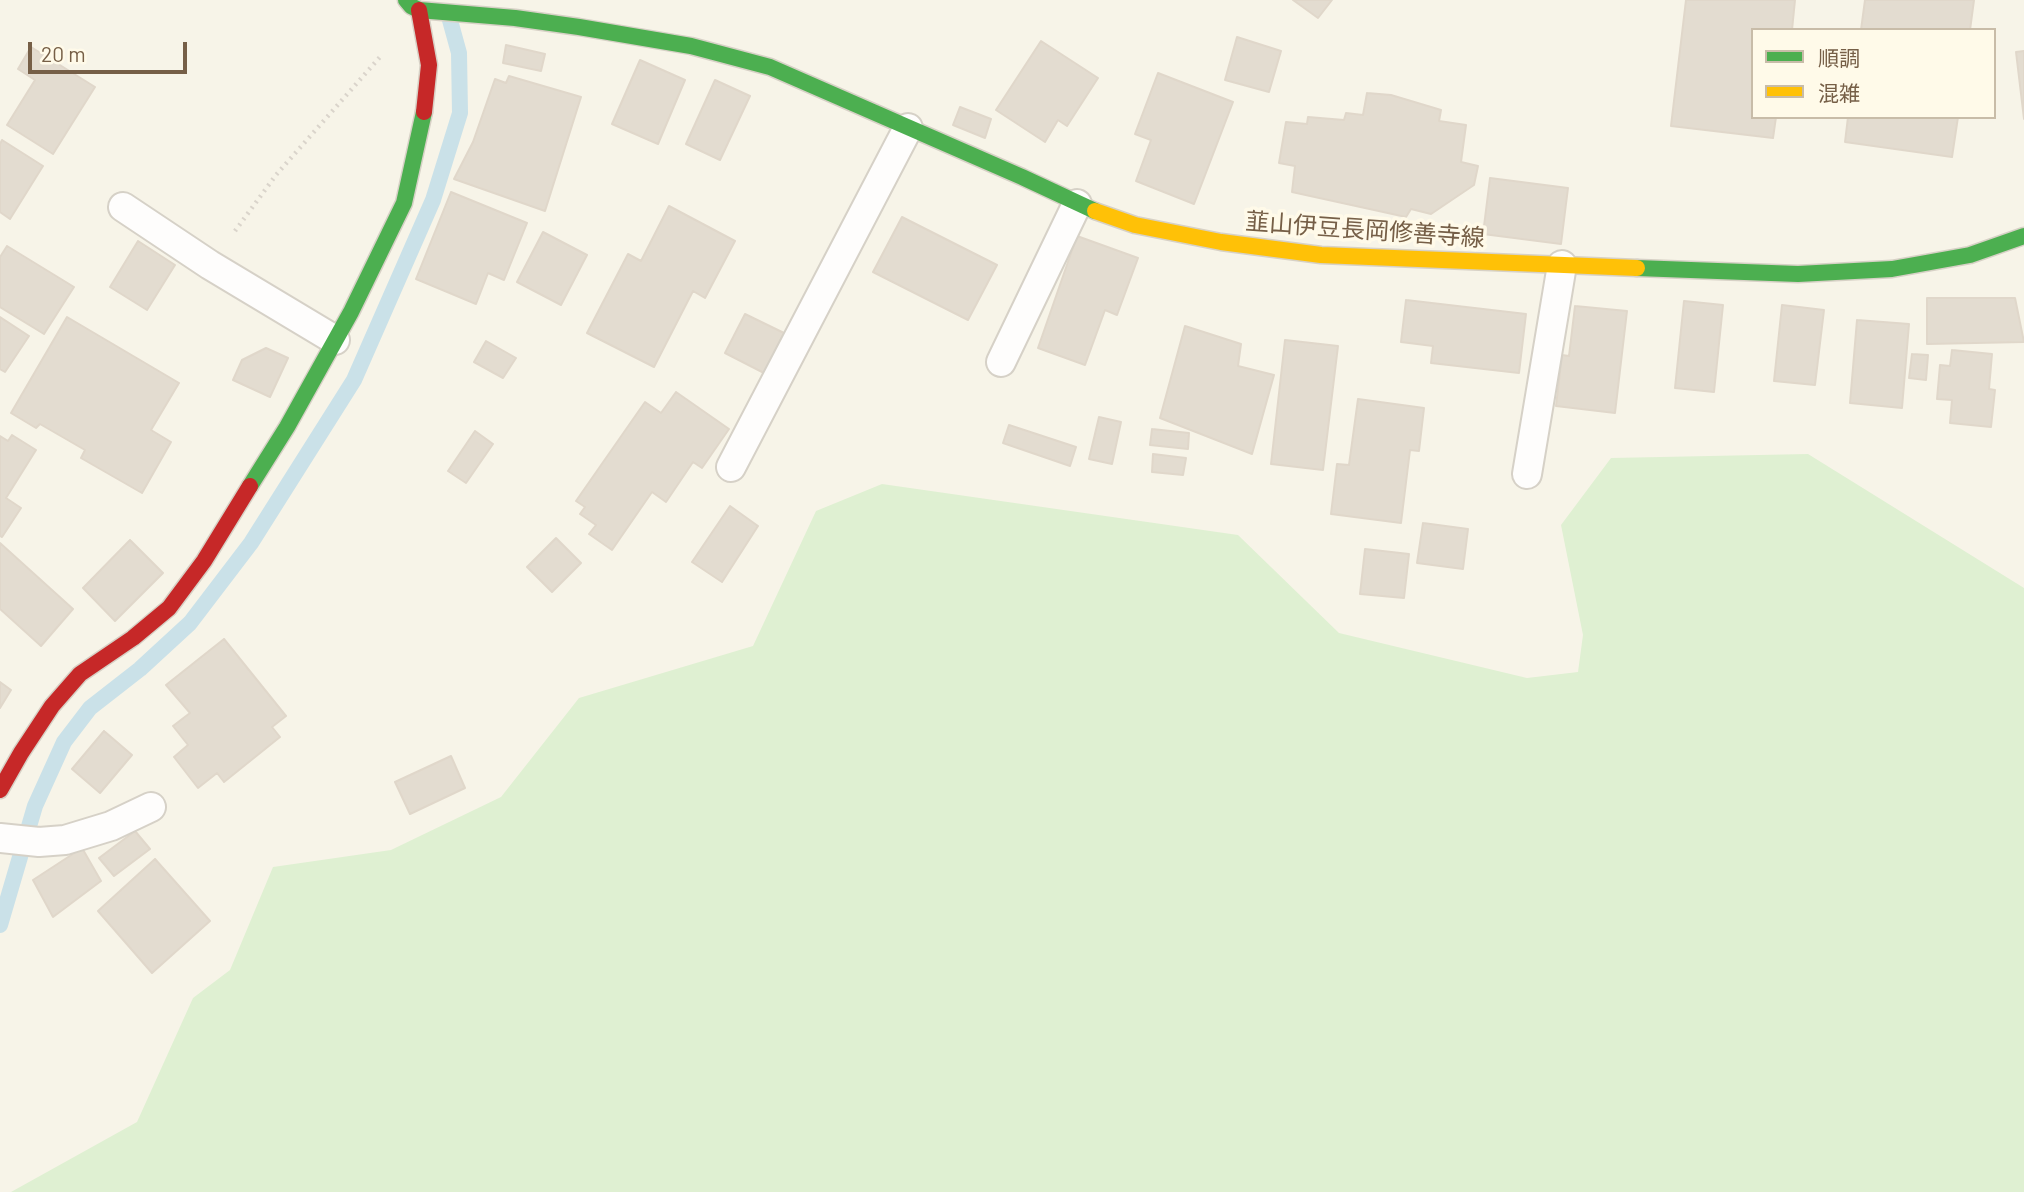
<!DOCTYPE html>
<html>
<head>
<meta charset="utf-8">
<style>
	body { margin:0 }
	#map { position:relative; width:2024px; height:1192px; overflow:hidden; background:#f7f4e8; font-family:Barlow,"Noto Sans JP",sans-serif }
	canvas { display:block }
	.legend { position:absolute; left:1751px; top:28px; width:245px; height:91px; box-sizing:border-box; background:#fffae9; border:2px solid #c8bca8; margin:0; padding:9px 12px; list-style:none; font-size:21px; color:#765f47 }
	.legend li { display:flex; align-items:center; gap:14px; height:35px }
	.legend b { width:35px; border:2px solid #c8bca8 }
	.scale { position:absolute; left:28px; top:42px; width:159px; height:32px; box-sizing:border-box; border:4px solid #765f47; border-top:0; padding-left:9px; font-size:21px; line-height:24px; white-space:nowrap; color:#765f47; -webkit-text-stroke:5px #fffae9; paint-order:stroke }
</style>
</head>
<body>
<div id="map">
<canvas width="2024" height="1192"></canvas>
<ul class="legend">
<li><b style="height:9px;background:#4caf50"></b>順調</li>
<li><b style="height:9px;background:#ffc107"></b>混雑</li>
</ul>
<div class="scale">20 m</div>
</div>
<script>
const ctx = document.querySelector('canvas').getContext('2d');
ctx.lineJoin = 'round';
function paint(path, color) { ctx.fillStyle = color; ctx.fill(path, 'evenodd'); }
const shape = rows => new Path2D(rows.map(r => 'M' + r).join(''));
function strokePath(path, color, width, dash) { ctx.strokeStyle = color; ctx.lineWidth = width; ctx.lineCap = dash ? 'butt' : 'round'; ctx.setLineDash(dash || []); ctx.stroke(path); }
function drawText(font, color, halo, rows, align = 'center') {
  ctx.font = font + ' Barlow,"Noto Sans JP",sans-serif'; ctx.lineWidth = 7; ctx.setLineDash([]); ctx.textBaseline = 'middle'; ctx.strokeStyle = halo; ctx.fillStyle = color; for (const [text, x, y, turn = 0] of rows) {
    ctx.save(); ctx.translate(x, y); ctx.rotate((+turn || 0) * Math.PI / 180); ctx.textAlign = isNaN(turn) ? turn : align; if (halo) ctx.strokeText(text, 0, 0); ctx.fillText(text, 0, 0); ctx.restore();
  }
}
paint(shape([
	[1808,454,2024,588,2024,1192,11,1192,137,1122,193,998,230,970,273,867,391,850,501,797,579,698,753,646,816,511,882,484,1238,535,1339,633,1527,678,1578,672,1583,635,1561,525,1611,458]
]), '#dff0d2');
strokePath(shape([
	[0,925,35,806,64,742,90,708,140,669,190,623,251,543,354,380,433,200,460,113,459,53,448,13]
]), '#cae1e8', 16);
const building = shape([
	[1293,0,1332,0,1318,18,1293,0],
	[1686,0,1795,0,1792,30,1753,30,1753,117,1776,117,1773,138,1671,126,1686,0],
	[1865,0,1974,0,1970,30,1861,30,1865,0],
	[1237,37,1281,51,1269,92,1225,80,1237,37],
	[1041,41,1098,78,1067,126,1058,120,1045,142,996,110,1041,41],
	[506,45,545,54,541,71,503,63,506,45],
	[31,47,95,87,53,154,7,125,35,80,18,69,31,47],
	[2024,51,2024,119,2016,52,2024,51],
	[640,60,685,80,658,144,612,124,640,60],
	[1158,73,1233,102,1194,204,1136,181,1151,140,1135,134,1158,73],
	[509,76,581,97,545,211,454,179,473,142,495,79,506,83,509,76],
	[715,80,750,96,720,160,686,144,715,80],
	[1367,93,1391,95,1441,110,1439,121,1466,125,1461,162,1478,166,1474,185,1431,214,1411,209,1406,217,1292,192,1295,166,1279,163,1286,122,1307,124,1308,117,1344,120,1346,113,1363,115,1367,93],
	[960,107,991,119,985,138,953,125,960,107],
	[1848,117,1958,117,1952,157,1845,142,1848,117],
	[2,140,43,166,10,219,0,212,0,144,2,140],
	[1490,178,1568,188,1561,244,1483,234,1490,178],
	[451,192,527,223,504,280,488,273,476,304,416,279,451,192],
	[669,206,735,241,705,298,693,291,654,367,587,333,628,254,641,261,669,206],
	[902,217,997,265,968,320,873,272,902,217],
	[543,232,587,255,561,305,517,282,543,232],
	[1077,236,1138,258,1117,315,1105,310,1085,365,1038,348,1077,236],
	[138,241,175,265,147,310,110,287,138,241],
	[7,246,74,287,44,334,0,307,0,257,7,246],
	[1927,298,2015,298,2024,342,1927,344,1927,298],
	[1406,300,1526,314,1519,373,1431,363,1433,346,1401,342,1406,300],
	[1684,301,1723,305,1714,392,1675,388,1684,301],
	[1782,305,1824,310,1815,385,1774,381,1782,305],
	[1575,306,1627,311,1615,413,1556,406,1562,355,1569,356,1575,306],
	[745,314,784,333,764,373,725,353,745,314],
	[0,317,29,336,5,372,0,369,0,317],
	[67,317,179,383,151,430,171,442,142,493,81,458,85,450,40,424,36,428,11,413,67,317],
	[1857,320,1909,324,1902,408,1850,403,1857,320],
	[1185,326,1241,344,1238,366,1274,375,1252,454,1160,418,1185,326],
	[1285,340,1338,346,1323,470,1271,464,1285,340],
	[486,341,516,358,503,378,474,362,486,341],
	[266,348,288,358,270,397,233,380,242,360,266,348],
	[1952,350,1992,354,1989,389,1995,390,1991,427,1950,423,1952,400,1937,399,1940,365,1950,366,1952,350],
	[1912,354,1928,355,1926,380,1909,378,1912,354],
	[676,392,729,429,702,468,693,462,666,502,652,492,612,550,589,534,596,525,580,514,585,507,576,501,645,402,661,413,676,392],
	[1358,399,1424,408,1419,451,1410,450,1401,523,1331,514,1337,464,1349,465,1358,399],
	[1099,417,1121,422,1112,464,1089,459,1099,417],
	[1009,425,1076,447,1070,466,1003,443,1009,425],
	[1152,429,1189,433,1188,449,1150,445,1152,429],
	[475,431,493,444,466,483,448,471,475,431],
	[12,435,36,450,6,498,21,508,2,537,0,536,0,436,8,441,12,435],
	[1153,454,1186,458,1183,475,1152,472,1153,454],
	[730,506,758,526,722,582,692,562,730,506],
	[1423,523,1468,529,1463,569,1417,563,1423,523],
	[556,538,581,563,552,592,527,567,556,538],
	[130,540,163,573,115,621,83,588,130,540],
	[0,543,73,609,41,646,0,609,0,543],
	[1365,549,1409,554,1404,598,1360,594,1365,549],
	[224,639,286,716,272,727,280,737,224,782,217,773,198,788,174,757,188,745,173,726,190,713,166,685,224,639],
	[0,682,11,690,0,708,0,682],
	[104,731,132,755,100,793,72,769,104,731],
	[451,756,465,788,410,814,395,782,451,756],
	[135,831,150,849,114,876,99,858,135,831],
	[82,848,101,881,53,917,33,880,82,848],
	[155,859,210,921,152,973,98,911,155,859]
]);
paint(building, '#e3dcd0');
strokePath(building, '#e0d7ca', 2);
const lane = shape([
	[123,207,210,265,335,340],
	[1001,362,1077,204],
	[731,467,908,128],
	[1527,474,1562,265],
	[0,838,39,842,65,840,111,826,151,807]
]);
const fast = shape([
	[406,0,411,6,419,10,515,18,579,27,691,46,770,67,1022,177,1095,211],
	[1637,268,1798,274,1892,269,1970,255,2024,236],
	[250,486,287,427,351,312,404,203,424,112]
]);
const slow = shape([
	[1095,211,1135,225,1221,242,1321,255,1637,268]
]);
const jam = shape([
	[419,10,429,65,424,112],
	[0,790,21,753,52,706,80,674,133,638,169,608,204,561,250,486]
]);
strokePath(lane, '#d6d1c7', 32);
strokePath(fast, '#d7d1c6', 19);
strokePath(slow, '#d7d1c6', 19);
strokePath(jam, '#d7d1c6', 19);
strokePath(shape([
	[235,231,276,175,380,57]
]), '#dad4cb', 4.5, [2, 5]);
strokePath(lane, '#fefdfc', 28);
strokePath(fast, '#4caf50', 16);
strokePath(slow, '#ffc107', 16);
strokePath(jam, '#c62828', 16);
drawText('24px', '#765f47', '#fffae9', [
	["韮山伊豆長岡修善寺線",1365,230,4]
]);
</script>
</body>
</html>
